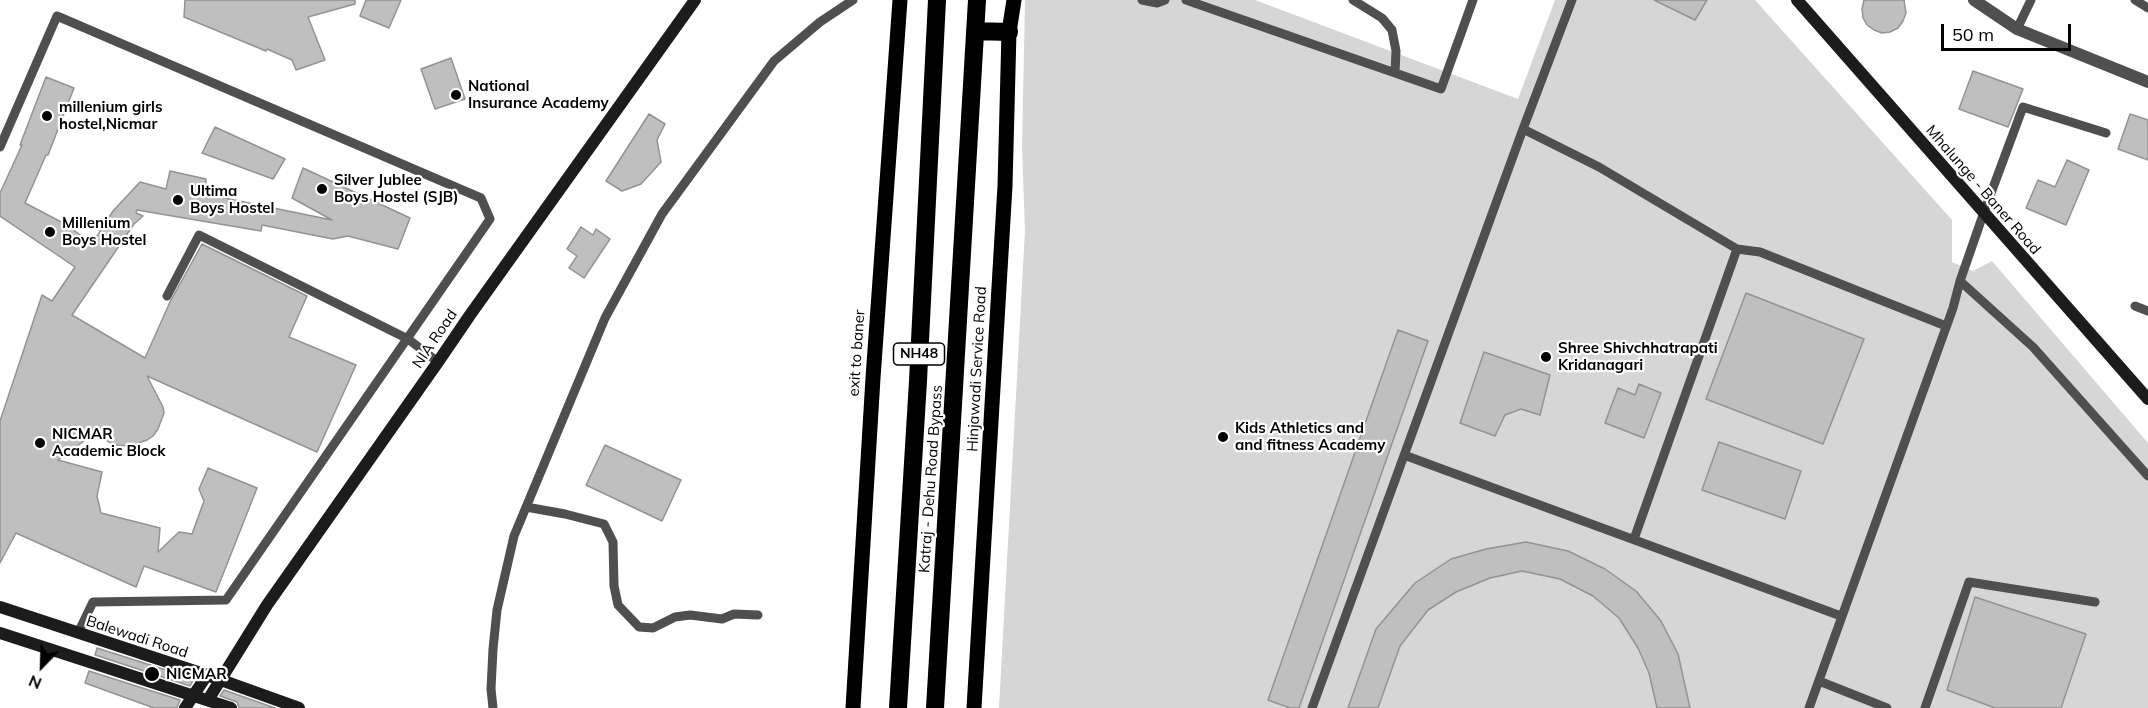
<!DOCTYPE html>
<html>
<head>
<meta charset="utf-8">
<style>
	body { margin:0 }
	#map { position:relative; width:2148px; height:708px; overflow:hidden; background:#fff; font-family:Mulish,sans-serif }
	canvas { display:block }
	.north { position:absolute; left:12px; top:636px; width:60px; height:60px; -webkit-text-stroke:4px #fff; paint-order:stroke; rotate:203deg; font-size:16px; font-weight:700; line-height:24px; text-align:center; color:#000 }
	.north::after { content:''; display:block; margin:auto; width:21px; height:27px; background:#000; clip-path:polygon(50% 0,100% 100%,50% 72%,0 100%) }
	.scale { position:absolute; left:1941px; top:24px; width:130px; height:27px; box-sizing:border-box; border:3px solid #000; border-top:0; padding-left:8px; font-size:18px; line-height:21px; white-space:nowrap; color:#000; -webkit-text-stroke:4px #fff; paint-order:stroke }
</style>
</head>
<body>
<div id="map">
<canvas width="2148" height="708"></canvas>
<div class="north">N</div>
<div class="scale">50 m</div>
</div>
<script>
const ctx = document.querySelector('canvas').getContext('2d');
ctx.lineJoin = 'round';
function paint(path, color) { ctx.fillStyle = color; ctx.fill(path, 'evenodd'); }
const shape = rows => new Path2D(rows.map(r => 'M' + r).join(''));
function strokePath(path, color, width, dash) { ctx.strokeStyle = color; ctx.lineWidth = width; ctx.lineCap = dash ? 'butt' : 'round'; ctx.setLineDash(dash || []); ctx.stroke(path); }
function drawText(font, color, halo, rows, align = 'center') {
  ctx.font = font + ' Mulish,sans-serif'; ctx.lineWidth = 4.5; ctx.setLineDash([]); ctx.textBaseline = 'middle'; ctx.strokeStyle = halo; ctx.fillStyle = color; for (const [text, x, y, turn = 0] of rows) {
    ctx.save(); ctx.translate(x, y); ctx.rotate((+turn || 0) * Math.PI / 180); ctx.textAlign = isNaN(turn) ? turn : align; if (halo) ctx.strokeText(text, 0, 0); ctx.fillText(text, 0, 0); ctx.restore();
  }
}
paint(shape([
	[1025,0,1255,0,1518,99,1555,0,1755,0,1952,220,1952,262,1973,271,1992,261,2148,443,2148,708,999,708,1025,230,1022,147]
]), '#d6d6d6');
const building = shape([
	[185,0,355,0,355,4,308,17,325,60,296,70,292,60,267,49,266,51,184,17,185,0],
	[366,0,401,0,389,28,360,16,366,0],
	[1654,0,1707,0,1695,20,1654,0],
	[1864,0,1904,0,1906,13,1903,21,1898,28,1890,32,1882,33,1874,30,1867,25,1863,18,1862,9,1864,0],
	[451,58,465,99,435,109,421,69,451,58],
	[1973,71,2023,89,2008,127,1959,109,1973,71],
	[46,77,74,88,48,155,46,155,25,203,67,225,92,244,113,211,140,182,166,189,170,171,206,179,205,194,332,220,292,198,303,168,410,218,398,249,348,236,333,239,262,225,261,231,137,210,136,213,143,216,134,224,72,315,145,358,170,302,202,244,307,296,289,337,356,365,317,452,147,376,163,407,164,413,158,429,153,436,147,440,130,446,114,445,95,433,58,460,102,472,97,496,101,513,160,528,158,552,179,532,192,534,204,501,199,489,208,468,257,488,216,592,144,566,136,587,16,533,0,563,0,421,42,295,52,301,75,267,0,216,0,193,22,145,20,145,46,77],
	[649,114,665,124,657,140,661,162,641,184,622,191,606,181,649,114],
	[2130,114,2148,120,2148,160,2118,149,2130,114],
	[215,127,285,159,273,179,202,153,215,127],
	[2067,160,2089,170,2066,225,2026,208,2038,180,2055,187,2067,160],
	[581,227,593,235,596,229,610,239,584,278,569,268,577,256,567,249,581,227],
	[1746,293,1864,339,1823,444,1706,399,1746,293],
	[1398,330,1428,341,1299,708,1290,708,1268,700,1398,330],
	[1484,352,1550,375,1540,415,1521,409,1505,415,1495,436,1460,423,1484,352],
	[1639,384,1661,393,1644,438,1605,423,1618,388,1635,395,1639,384],
	[1719,442,1801,471,1785,519,1702,490,1719,442],
	[605,445,681,480,662,521,586,485,605,445],
	[1526,542,1568,551,1605,569,1636,591,1661,621,1678,654,1690,708,1657,708,1649,673,1638,648,1619,618,1593,596,1560,579,1522,571,1490,578,1456,592,1428,610,1400,646,1378,708,1348,708,1376,629,1415,583,1451,559,1486,549,1526,542],
	[1975,597,2086,634,2061,708,1995,708,1947,690,1975,597],
	[97,648,194,679,190,686,95,655,97,648],
	[89,671,180,700,177,708,154,708,85,683,89,671],
	[224,690,275,708,239,708,237,702,220,696,224,690]
]);
paint(building, '#bfbfbf');
strokePath(building, '#939393', 1.5);
strokePath(shape([
	[1142,0,1157,3,1165,0],
	[1186,0,1441,89,1473,0],
	[1353,0,1382,18,1392,30,1396,51,1395,73],
	[2135,0,2148,8],
	[2017,29,2031,0],
	[1523,129,1599,167,1737,249,1760,252,1946,326],
	[0,147,57,16,481,198,490,219,226,600,93,602,78,633],
	[1960,281,2033,347,2148,476],
	[167,296,199,235,408,339,438,362],
	[2135,306,2148,311],
	[1404,455,1841,616],
	[526,507,565,514,604,524,613,542,614,586,618,605,639,627,653,628,675,617,690,615,722,619,734,614,758,615],
	[1634,539,1737,249],
	[1819,681,1887,708],
	[493,708,491,689,493,649,497,610,514,536,605,318,662,214,774,61,820,22,853,0],
	[1312,708,1523,129,1572,0],
	[1809,708,1953,308,1960,281,1984,212,2023,107,2106,133],
	[1925,708,1969,582,2095,602]
]), '#4f4f4f', 9);
strokePath(shape([
	[1974,0,2017,29,2148,82]
]), '#4f4f4f', 12);
strokePath(shape([
	[1797,0,2148,399],
	[0,607,207,675,299,708],
	[0,633,231,708],
	[208,700,267,605,438,362,470,315,695,0],
	[185,708,207,675]
]), '#1c1c1c', 12);
strokePath(shape([
	[853,708,873,378,900,0],
	[974,708,1005,186,1009,32,1014,0]
]), '#000', 15);
strokePath(shape([
	[975,31,1009,32],
	[898,708,918,381,937,0],
	[935,708,977,0]
]), '#000', 18);
for (const [x, y, r, color] of [
	[456,95,6,"#000"],
	[47,116,6,"#000"],
	[322,189,6,"#000"],
	[178,200,6,"#000"],
	[50,232,6,"#000"],
	[1546,357,6,"#000"],
	[1223,437,6,"#000"],
	[40,443,6,"#000"],
	[152,674,8,"#000"]
]) { const dot = new Path2D(); dot.arc(x, y, r, 0, 2 * Math.PI); ctx.fillStyle = color; ctx.fill(dot); strokePath(dot, '#fff', 2); }
for (const [x, y, w] of [
	[919,354,51]
]) { const box = new Path2D(); box.roundRect(x - w / 2, y - 11, w, 22, 4.5); ctx.fillStyle = '#fff'; ctx.fill(box); strokePath(box, '#000', 1.5); }
drawText('bold 14px', '#000', null, [
	["NH48",919,354]
]);
drawText('bold 15px', '#000', '#fff', [
	["National",468,86],
	["Insurance Academy",468,103],
	["millenium girls",59,107],
	["hostel,Nicmar",59,124],
	["Silver Jublee",334,180],
	["Boys Hostel (SJB)",334,197],
	["Ultima",190,191],
	["Boys Hostel",190,208],
	["Millenium",62,223],
	["Boys Hostel",62,240],
	["Shree Shivchhatrapati",1558,348],
	["Kridanagari",1558,365],
	["Kids Athletics and",1235,428],
	["and fitness Academy",1235,445],
	["NICMAR",52,434],
	["Academic Block",52,451],
	["NICMAR",166,674]
], 'left');
drawText('15px', '#000', '#fff', [
	["Mhalunge - Baner Road",1983,190,49],
	["NIA Road",435,339,-56],
	["exit to baner",857,353,-86],
	["Hinjawadi Service Road",977,369,-87],
	["Katraj - Dehu Road Bypass",931,479,-86],
	["Balewadi Road",137,637,18]
]);
</script>
</body>
</html>
